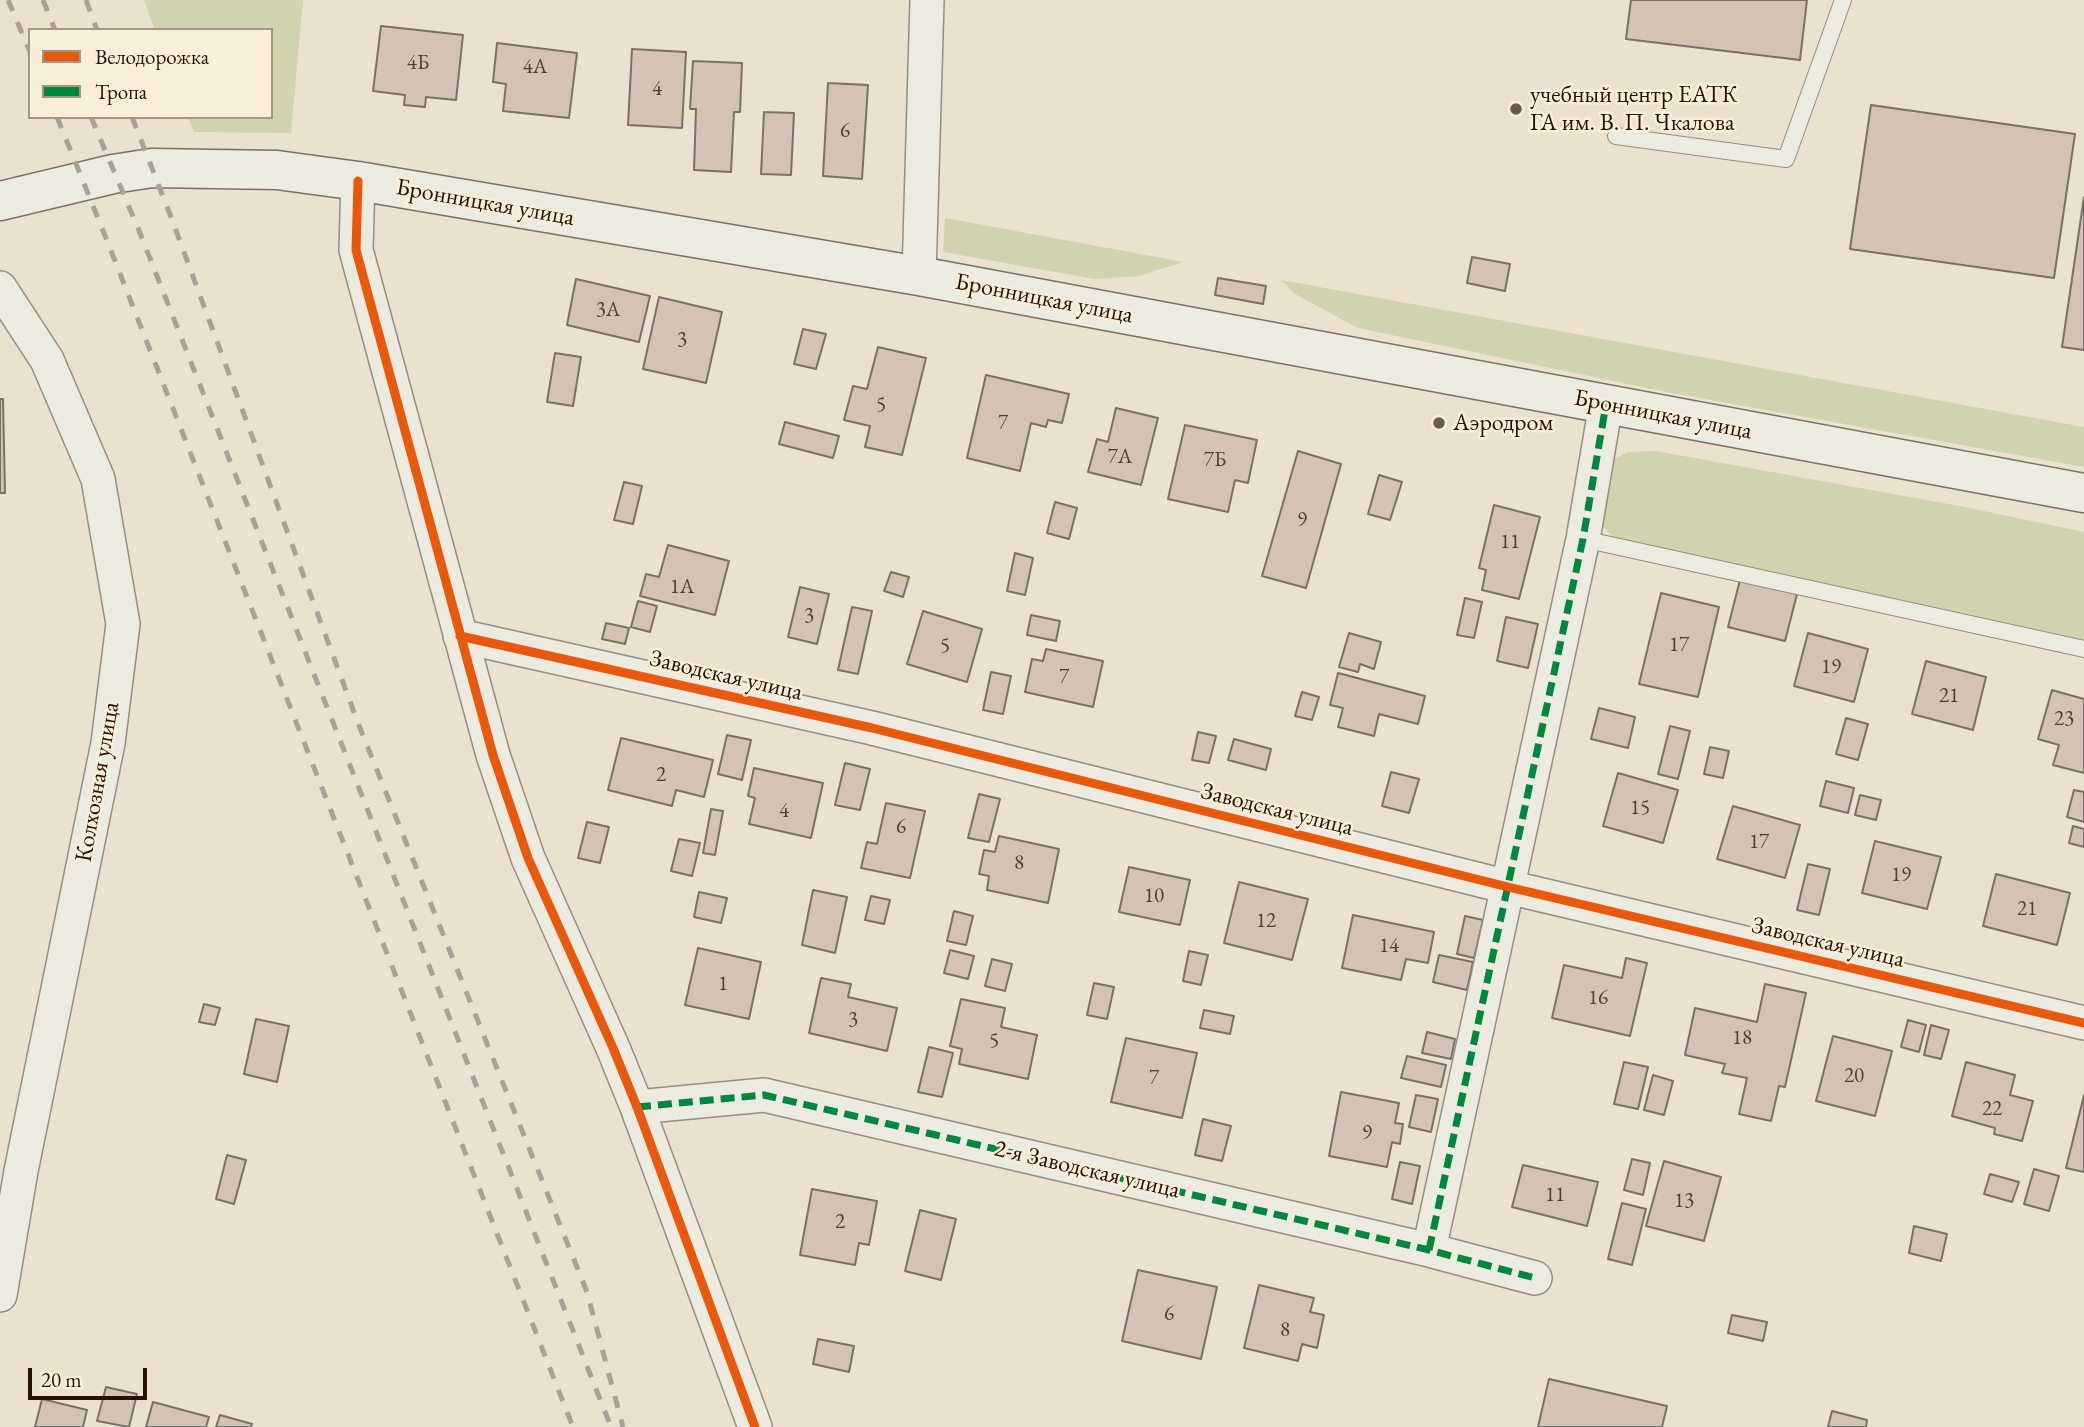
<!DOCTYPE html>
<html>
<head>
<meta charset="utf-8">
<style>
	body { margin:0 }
	#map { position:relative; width:2084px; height:1427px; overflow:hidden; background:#eae2cf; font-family:"EB Garamond",serif }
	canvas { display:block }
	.legend { position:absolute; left:28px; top:28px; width:245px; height:91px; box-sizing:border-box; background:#f9efd8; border:2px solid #a59684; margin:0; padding:9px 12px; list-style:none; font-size:21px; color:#271007 }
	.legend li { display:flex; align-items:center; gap:14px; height:35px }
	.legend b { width:35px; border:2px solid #a59684 }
	.scale { position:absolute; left:28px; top:1368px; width:119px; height:32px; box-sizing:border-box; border:4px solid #271007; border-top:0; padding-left:9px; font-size:21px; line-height:24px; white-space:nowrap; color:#271007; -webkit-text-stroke:5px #f9efd8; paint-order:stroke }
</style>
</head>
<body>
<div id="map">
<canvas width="2084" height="1427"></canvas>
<ul class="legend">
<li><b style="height:9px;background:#e8590c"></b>Велодорожка</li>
<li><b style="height:9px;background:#00873e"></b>Тропа</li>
</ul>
<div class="scale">20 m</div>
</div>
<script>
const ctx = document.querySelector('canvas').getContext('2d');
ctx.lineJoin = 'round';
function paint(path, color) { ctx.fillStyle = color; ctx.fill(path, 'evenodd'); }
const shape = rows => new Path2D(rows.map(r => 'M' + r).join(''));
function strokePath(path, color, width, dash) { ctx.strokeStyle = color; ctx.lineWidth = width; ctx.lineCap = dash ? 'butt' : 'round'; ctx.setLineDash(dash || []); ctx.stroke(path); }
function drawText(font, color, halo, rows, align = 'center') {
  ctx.font = font + ' "EB Garamond",serif'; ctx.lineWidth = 5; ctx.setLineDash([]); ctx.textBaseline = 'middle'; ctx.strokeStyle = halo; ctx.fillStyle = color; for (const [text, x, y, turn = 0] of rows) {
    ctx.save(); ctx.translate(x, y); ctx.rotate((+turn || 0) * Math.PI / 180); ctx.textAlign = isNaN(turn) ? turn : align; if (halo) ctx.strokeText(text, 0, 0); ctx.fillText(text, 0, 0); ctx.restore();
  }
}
paint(shape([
	[144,0,303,0,291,133,194,132,188,117,271,117,271,30,155,30],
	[945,218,1184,262,1139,276,1095,279,943,252],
	[1281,280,2084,427,2084,467,1666,392,1358,328,1295,294],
	[1656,451,1965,507,2084,532,2084,640,1613,537,1599,523,1612,460,1628,452]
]), '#d1d2ae');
const building = shape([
	[1631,0,1807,0,1800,60,1626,39,1631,0],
	[381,26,463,35,456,100,426,97,425,107,404,105,405,95,373,91,381,26],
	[497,43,577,53,569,118,503,111,506,84,493,82,497,43],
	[632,49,686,52,682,128,628,125,632,49],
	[693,61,742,63,740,112,734,112,731,172,694,170,696,109,690,109,693,61],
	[828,83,868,85,862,179,823,176,828,83],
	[1871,105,2075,134,2054,278,1850,249,1871,105],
	[764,112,794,113,791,175,761,174,764,112],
	[2084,197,2084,350,2062,347,2084,197],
	[1472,257,1510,264,1505,291,1467,283,1472,257],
	[1218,278,1266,286,1263,304,1215,295,1218,278],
	[576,279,650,296,639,342,567,325,576,279],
	[659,297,722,312,706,383,643,369,659,297],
	[803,329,826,334,816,369,794,364,803,329],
	[878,347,926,358,902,455,865,447,870,426,844,420,853,386,867,389,878,347],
	[555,353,581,357,573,406,547,402,555,353],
	[986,375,1069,394,1062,423,1048,420,1046,427,1031,423,1020,471,967,458,986,375],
	[0,399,3,399,5,493,0,493,0,399],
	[1116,408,1158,418,1141,485,1088,472,1097,439,1108,442,1116,408],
	[785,422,839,436,833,458,779,444,785,422],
	[1185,425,1257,440,1248,483,1235,480,1228,512,1168,499,1185,425],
	[1298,451,1341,464,1306,588,1262,576,1298,451],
	[1379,475,1402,482,1390,520,1368,514,1379,475],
	[624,482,642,486,633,524,614,520,624,482],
	[1055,502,1077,508,1069,539,1047,533,1055,502],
	[1494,505,1540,517,1519,599,1482,590,1486,570,1479,568,1494,505],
	[668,545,729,561,715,615,640,596,646,574,659,577,668,545],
	[1015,553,1033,558,1025,595,1007,591,1015,553],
	[891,572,909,577,903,597,884,591,891,572],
	[1740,580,1797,594,1785,641,1728,627,1740,580],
	[800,587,829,594,817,644,788,637,800,587],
	[1661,593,1719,607,1698,697,1639,684,1661,593],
	[1465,598,1482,602,1474,638,1457,635,1465,598],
	[638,601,657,606,650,632,631,627,638,601],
	[852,607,872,611,858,674,838,670,852,607],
	[923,611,982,629,967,682,907,664,923,611],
	[1031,615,1060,621,1056,641,1027,635,1031,615],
	[1506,617,1538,624,1528,668,1497,661,1506,617],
	[606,623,629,628,625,644,602,639,606,623],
	[1349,633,1381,642,1374,669,1360,664,1358,672,1339,667,1349,633],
	[1808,633,1868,649,1854,702,1794,686,1808,633],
	[1046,649,1103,661,1093,707,1025,692,1032,659,1043,661,1046,649],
	[1926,661,1986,677,1973,730,1912,714,1926,661],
	[991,672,1011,676,1003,714,983,710,991,672],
	[1338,673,1425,696,1418,724,1379,714,1374,736,1338,727,1343,708,1330,705,1338,673],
	[2052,690,2084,699,2084,773,2053,765,2059,745,2038,739,2052,690],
	[1302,692,1319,697,1312,720,1295,716,1302,692],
	[1599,708,1635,717,1628,748,1591,739,1599,708],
	[1846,718,1868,724,1858,760,1836,754,1846,718],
	[1670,726,1690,731,1678,779,1658,774,1670,726],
	[1198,732,1216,736,1209,763,1192,760,1198,732],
	[727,735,751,740,742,780,718,774,727,735],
	[621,738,713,760,704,797,676,790,672,806,608,790,621,738],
	[1234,739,1271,749,1266,770,1228,760,1234,739],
	[1710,747,1729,751,1723,778,1704,774,1710,747],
	[845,763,870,769,860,810,835,805,845,763],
	[754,768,823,783,811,838,749,824,755,798,748,796,754,768],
	[1391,772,1419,779,1409,813,1382,806,1391,772],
	[1618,773,1678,790,1663,843,1603,826,1618,773],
	[1826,781,1854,788,1848,813,1820,806,1826,781],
	[2074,790,2084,792,2084,822,2067,817,2074,790],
	[979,794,1000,799,989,842,968,838,979,794],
	[1860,795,1881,800,1876,820,1855,815,1860,795],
	[886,803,925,811,910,878,861,868,867,842,877,844,886,803],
	[1733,806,1800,825,1785,878,1717,859,1733,806],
	[711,809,723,811,715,855,703,853,711,809],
	[587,822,609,827,600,863,578,858,587,822],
	[2073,826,2084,829,2084,847,2069,843,2073,826],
	[999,836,1059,849,1048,903,987,890,989,876,979,874,984,850,995,852,999,836],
	[679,839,700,843,692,876,671,871,679,839],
	[1875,841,1941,857,1927,909,1862,893,1875,841],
	[1808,864,1830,869,1819,915,1797,910,1808,864],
	[1129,867,1190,880,1180,925,1119,912,1129,867],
	[1996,874,2070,893,2057,945,1983,926,1996,874],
	[1239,882,1308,899,1292,960,1224,943,1239,882],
	[813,890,847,897,835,953,802,945,813,890],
	[699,892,727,898,721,923,694,917,699,892],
	[871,896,890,900,884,924,865,920,871,896],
	[954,911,973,916,966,945,947,941,954,911],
	[1353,915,1434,932,1428,963,1406,959,1401,980,1342,968,1353,915],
	[1465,916,1483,920,1474,958,1457,954,1465,916],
	[698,948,761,962,749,1019,685,1005,698,948],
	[950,950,974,956,968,979,944,973,950,950],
	[1189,951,1208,955,1201,985,1183,981,1189,951],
	[1439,955,1473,962,1467,990,1433,982,1439,955],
	[1626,958,1647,963,1630,1036,1552,1018,1564,965,1622,978,1626,958],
	[992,959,1012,964,1005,991,985,986,992,959],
	[821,978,851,984,848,997,897,1008,887,1051,809,1033,821,978],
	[1094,983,1114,987,1107,1019,1087,1015,1094,983],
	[1765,984,1806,993,1785,1087,1779,1086,1771,1121,1739,1114,1747,1078,1722,1073,1725,1064,1685,1055,1695,1008,1757,1022,1765,984],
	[961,999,1005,1008,1001,1027,1037,1035,1028,1079,959,1064,962,1049,950,1046,961,999],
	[204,1004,220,1008,215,1025,199,1022,204,1004],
	[1204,1010,1234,1016,1230,1034,1200,1028,1204,1010],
	[256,1019,289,1026,277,1082,244,1074,256,1019],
	[1908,1020,1926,1025,1919,1052,1901,1047,1908,1020],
	[1931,1025,1949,1030,1941,1059,1924,1055,1931,1025],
	[1427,1032,1455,1039,1451,1059,1422,1053,1427,1032],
	[1833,1036,1892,1051,1875,1116,1816,1101,1833,1036],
	[1126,1038,1197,1053,1182,1118,1111,1102,1126,1038],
	[929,1047,953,1053,942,1097,918,1092,929,1047],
	[1407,1056,1446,1065,1441,1087,1401,1078,1407,1056],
	[1624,1062,1648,1067,1638,1109,1614,1104,1624,1062],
	[1966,1062,2015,1075,2010,1095,2033,1101,2022,1141,1994,1134,1995,1128,1952,1116,1966,1062],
	[1653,1075,1673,1081,1664,1115,1644,1110,1653,1075],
	[1341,1092,1399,1103,1395,1123,1403,1124,1400,1144,1392,1142,1387,1167,1329,1156,1341,1092],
	[1416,1095,1438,1099,1431,1132,1409,1127,1416,1095],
	[2084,1095,2084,1172,2066,1168,2084,1095],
	[1203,1119,1231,1126,1222,1161,1195,1155,1203,1119],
	[227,1155,246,1160,234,1204,216,1199,227,1155],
	[1632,1159,1650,1163,1643,1195,1624,1190,1632,1159],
	[1664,1161,1721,1177,1704,1241,1646,1226,1664,1161],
	[1400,1162,1420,1166,1412,1204,1392,1199,1400,1162],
	[1523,1165,1598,1182,1587,1226,1512,1207,1523,1165],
	[2034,1169,2059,1176,2049,1211,2024,1204,2034,1169],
	[1990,1174,2019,1182,2012,1202,1984,1194,1990,1174],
	[812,1189,877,1201,869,1245,859,1243,855,1265,800,1255,812,1189],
	[1622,1203,1646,1209,1632,1265,1608,1259,1622,1203],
	[920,1210,956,1219,941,1280,905,1271,920,1210],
	[1914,1226,1947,1234,1941,1261,1909,1253,1914,1226],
	[1138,1270,1217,1287,1201,1359,1122,1341,1138,1270],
	[1259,1285,1314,1298,1310,1312,1324,1315,1317,1348,1302,1344,1298,1361,1244,1348,1259,1285],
	[1732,1315,1767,1322,1763,1341,1728,1333,1732,1315],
	[818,1339,854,1346,849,1372,813,1364,818,1339],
	[1549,1379,1667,1406,1662,1427,1538,1427,1549,1379],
	[106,1387,137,1394,129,1427,97,1421,106,1387],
	[42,1399,87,1410,83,1427,35,1427,42,1399],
	[153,1402,209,1417,206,1427,146,1427,153,1402],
	[1832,1411,1867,1420,1866,1427,1828,1427,1832,1411],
	[220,1415,252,1424,251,1427,216,1427,220,1415]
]);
paint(building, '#d4c3b4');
strokePath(building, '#797166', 2);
const service = shape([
	[1616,136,1786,159,1843,0],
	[1583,539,2084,649]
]);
const minor = shape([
	[358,181,356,250,493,755,528,858,613,1048,637,1107,755,1427],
	[919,276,927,0],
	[0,288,47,360,98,479,123,624,108,743,21,1171,0,1295],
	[460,636,872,728,1508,887,2084,1023],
	[637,1107,764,1095,1429,1250,1535,1278],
	[1429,1250,1583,539,1606,404]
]);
const secondary = shape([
	[0,201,113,174,152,168,277,170,358,181,919,276,2084,493]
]);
strokePath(service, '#958d81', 18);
strokePath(minor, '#958d81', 36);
strokePath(secondary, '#797166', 41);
strokePath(service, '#edeae0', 16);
strokePath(minor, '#edeae0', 33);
strokePath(secondary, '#edeae0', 38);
strokePath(shape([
	[8,0,30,52],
	[43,0,55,30],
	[86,0,97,30],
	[57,117,106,238,573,1427],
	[91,117,138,228,611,1427],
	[132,117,171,217,358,723,587,1292,623,1427]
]), '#a6a199', 5, [12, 12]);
strokePath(shape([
	[637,1107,764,1095,1429,1250,1535,1278],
	[1429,1250,1583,539,1606,404]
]), '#00873e', 7, [14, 7]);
strokePath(shape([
	[358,181,356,250,493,755,528,858,613,1048,637,1107,755,1427],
	[460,636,872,728,1508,887,2084,1023]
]), '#e8590c', 9);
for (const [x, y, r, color] of [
	[1516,109,7,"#6b5a4d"],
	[1439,423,7,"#6b5a4d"]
]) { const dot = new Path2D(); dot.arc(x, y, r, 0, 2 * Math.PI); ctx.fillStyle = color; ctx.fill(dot); strokePath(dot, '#f9efd8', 2.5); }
drawText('21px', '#523d32', null, [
	["4Б",418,63],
	["4А",535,67],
	["4",657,89],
	["6",845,131],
	["3А",608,310],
	["3",682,340],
	["5",881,405],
	["7",1003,423],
	["7А",1120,457],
	["7Б",1215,460],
	["9",1302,520],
	["11",1510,542],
	["1А",682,587],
	["3",809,616],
	["17",1679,645],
	["5",945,646],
	["19",1831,667],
	["7",1064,677],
	["21",1949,696],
	["23",2064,719],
	["2",661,775],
	["15",1640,808],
	["4",784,811],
	["6",901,827],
	["17",1759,842],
	["8",1019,863],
	["19",1901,875],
	["10",1154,896],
	["21",2027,909],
	["12",1266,921],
	["14",1389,946],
	["1",723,984],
	["16",1598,998],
	["3",853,1020],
	["18",1742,1038],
	["5",994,1041],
	["20",1854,1076],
	["7",1154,1078],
	["22",1992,1109],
	["9",1367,1133],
	["11",1555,1195],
	["13",1684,1201],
	["2",840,1222],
	["6",1169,1314],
	["8",1285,1330]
]);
drawText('24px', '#271007', '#f9efd8', [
	["учебный центр ЕАТК",1530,95],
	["ГА им. В. П. Чкалова",1530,123],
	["Аэродром",1453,423]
], 'left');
drawText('24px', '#271007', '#f9efd8', [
	["Бронницкая улица",485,203,10],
	["Бронницкая улица",1044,299,11],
	["Бронницкая улица",1663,415,11],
	["Заводская улица",726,676,13],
	["Колхозная улица",98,782,-80],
	["Заводская улица",1277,810,14],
	["Заводская улица",1828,943,13],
	["2-я Заводская улица",1087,1170,13]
]);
</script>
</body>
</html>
